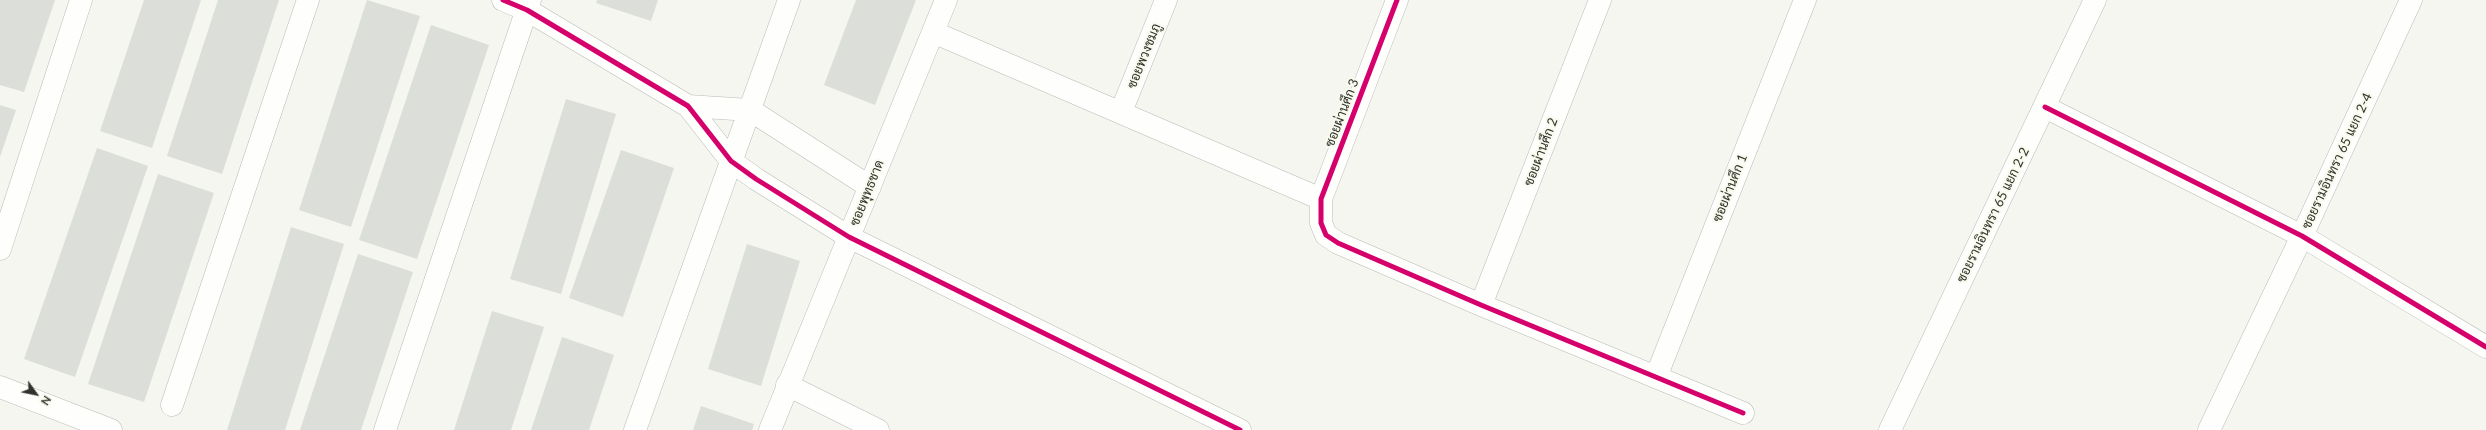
<!DOCTYPE html>
<html>
<head>
<meta charset="utf-8">
<style>
	body { margin:0 }
	#map { position:relative; width:2486px; height:430px; overflow:hidden; background:#f5f6f0; font-family:Lato,sans-serif }
	canvas { display:block }
	.north { position:absolute; left:16px; top:374px; width:40px; height:40px; -webkit-text-stroke:3px #f7faec; paint-order:stroke; rotate:123deg; font-size:11px; font-weight:700; line-height:16px; text-align:center; color:#31322d }
	.north::after { content:''; display:block; margin:auto; width:14px; height:18px; background:#31322d; clip-path:polygon(50% 0,100% 100%,50% 72%,0 100%) }
</style>
</head>
<body>
<div id="map">
<canvas width="2486" height="430"></canvas>
<div class="north">N</div>
</div>
<script>
const ctx = document.querySelector('canvas').getContext('2d');
ctx.lineJoin = 'round';
function paint(path, color) { ctx.fillStyle = color; ctx.fill(path, 'evenodd'); }
const shape = rows => new Path2D(rows.map(r => 'M' + r).join(''));
function strokePath(path, color, width, dash) { ctx.strokeStyle = color; ctx.lineWidth = width; ctx.lineCap = dash ? 'butt' : 'round'; ctx.setLineDash(dash || []); ctx.stroke(path); }
function drawText(font, color, halo, rows, align = 'center') {
  ctx.font = font + ' Lato,Sarabun,sans-serif'; ctx.lineWidth = 4; ctx.setLineDash([]); ctx.textBaseline = 'middle'; ctx.strokeStyle = halo; ctx.fillStyle = color; for (const [text, x, y, turn = 0] of rows) {
    ctx.save(); ctx.translate(x, y); ctx.rotate((+turn || 0) * Math.PI / 180); ctx.textAlign = isNaN(turn) ? turn : align; if (halo) ctx.strokeText(text, 0, 0); ctx.fillText(text, 0, 0); ctx.restore();
  }
}
paint(shape([
	[0,0,55,0,24,92,0,85],
	[144,0,201,0,152,148,100,131],
	[218,0,279,0,222,174,167,156],
	[367,0,420,16,351,227,299,210],
	[597,0,658,0,651,21,596,3],
	[856,0,916,0,875,105,824,85],
	[431,25,489,45,417,259,359,240],
	[566,99,616,114,561,294,510,279],
	[0,105,16,110,0,157],
	[97,148,148,166,75,377,24,359],
	[621,150,674,168,623,317,569,298],
	[158,174,214,193,144,402,88,384],
	[291,227,344,244,285,430,227,430],
	[747,244,800,261,761,386,708,369],
	[358,254,413,272,361,430,300,430],
	[492,311,544,327,511,430,454,430],
	[562,337,614,355,589,430,531,430],
	[701,406,754,424,752,430,693,430]
]), '#dcded9');
const street = shape([
	[503,0,527,10,688,106,731,161,756,179,849,237,1240,430],
	[1397,0,1321,199,1321,223,1326,235,1338,243,1481,305,1743,413],
	[933,32,1321,199],
	[688,106,750,110,870,187],
	[2045,107,2302,236,2486,347],
	[1121,112,1166,0],
	[0,249,81,0],
	[1481,305,1600,0],
	[1656,377,1805,0],
	[787,385,878,430],
	[0,387,111,430],
	[172,405,308,0],
	[385,430,530,0],
	[635,430,789,0],
	[770,430,946,0],
	[1890,430,2095,0],
	[2209,430,2302,236,2411,0]
]);
strokePath(street, '#babbb6', 23);
strokePath(street, '#fefefd', 22);
strokePath(shape([
	[503,0,527,10,688,106,731,161,756,179,849,237,1240,430],
	[1397,0,1321,199,1321,223,1326,235,1338,243,1481,305,1743,413],
	[2045,107,2302,236,2486,347]
]), '#d6006c', 5);
drawText('13px', '#31322d', '#f7faec', [
	["ซอยพวงชมภู",1144,56,-68],
	["ซอยผ่านศึก 3",1342,113,-69],
	["ซอยผ่านศึก 2",1541,152,-69],
	["ซอยรามอินทรา 65 แยก 2-4",2337,161,-65],
	["ซอยผ่านศึก 1",1730,188,-68],
	["ซอยพุทธชาด",867,193,-68],
	["ซอยรามอินทรา 65 แยก 2-2",1993,215,-64]
]);
</script>
</body>
</html>
